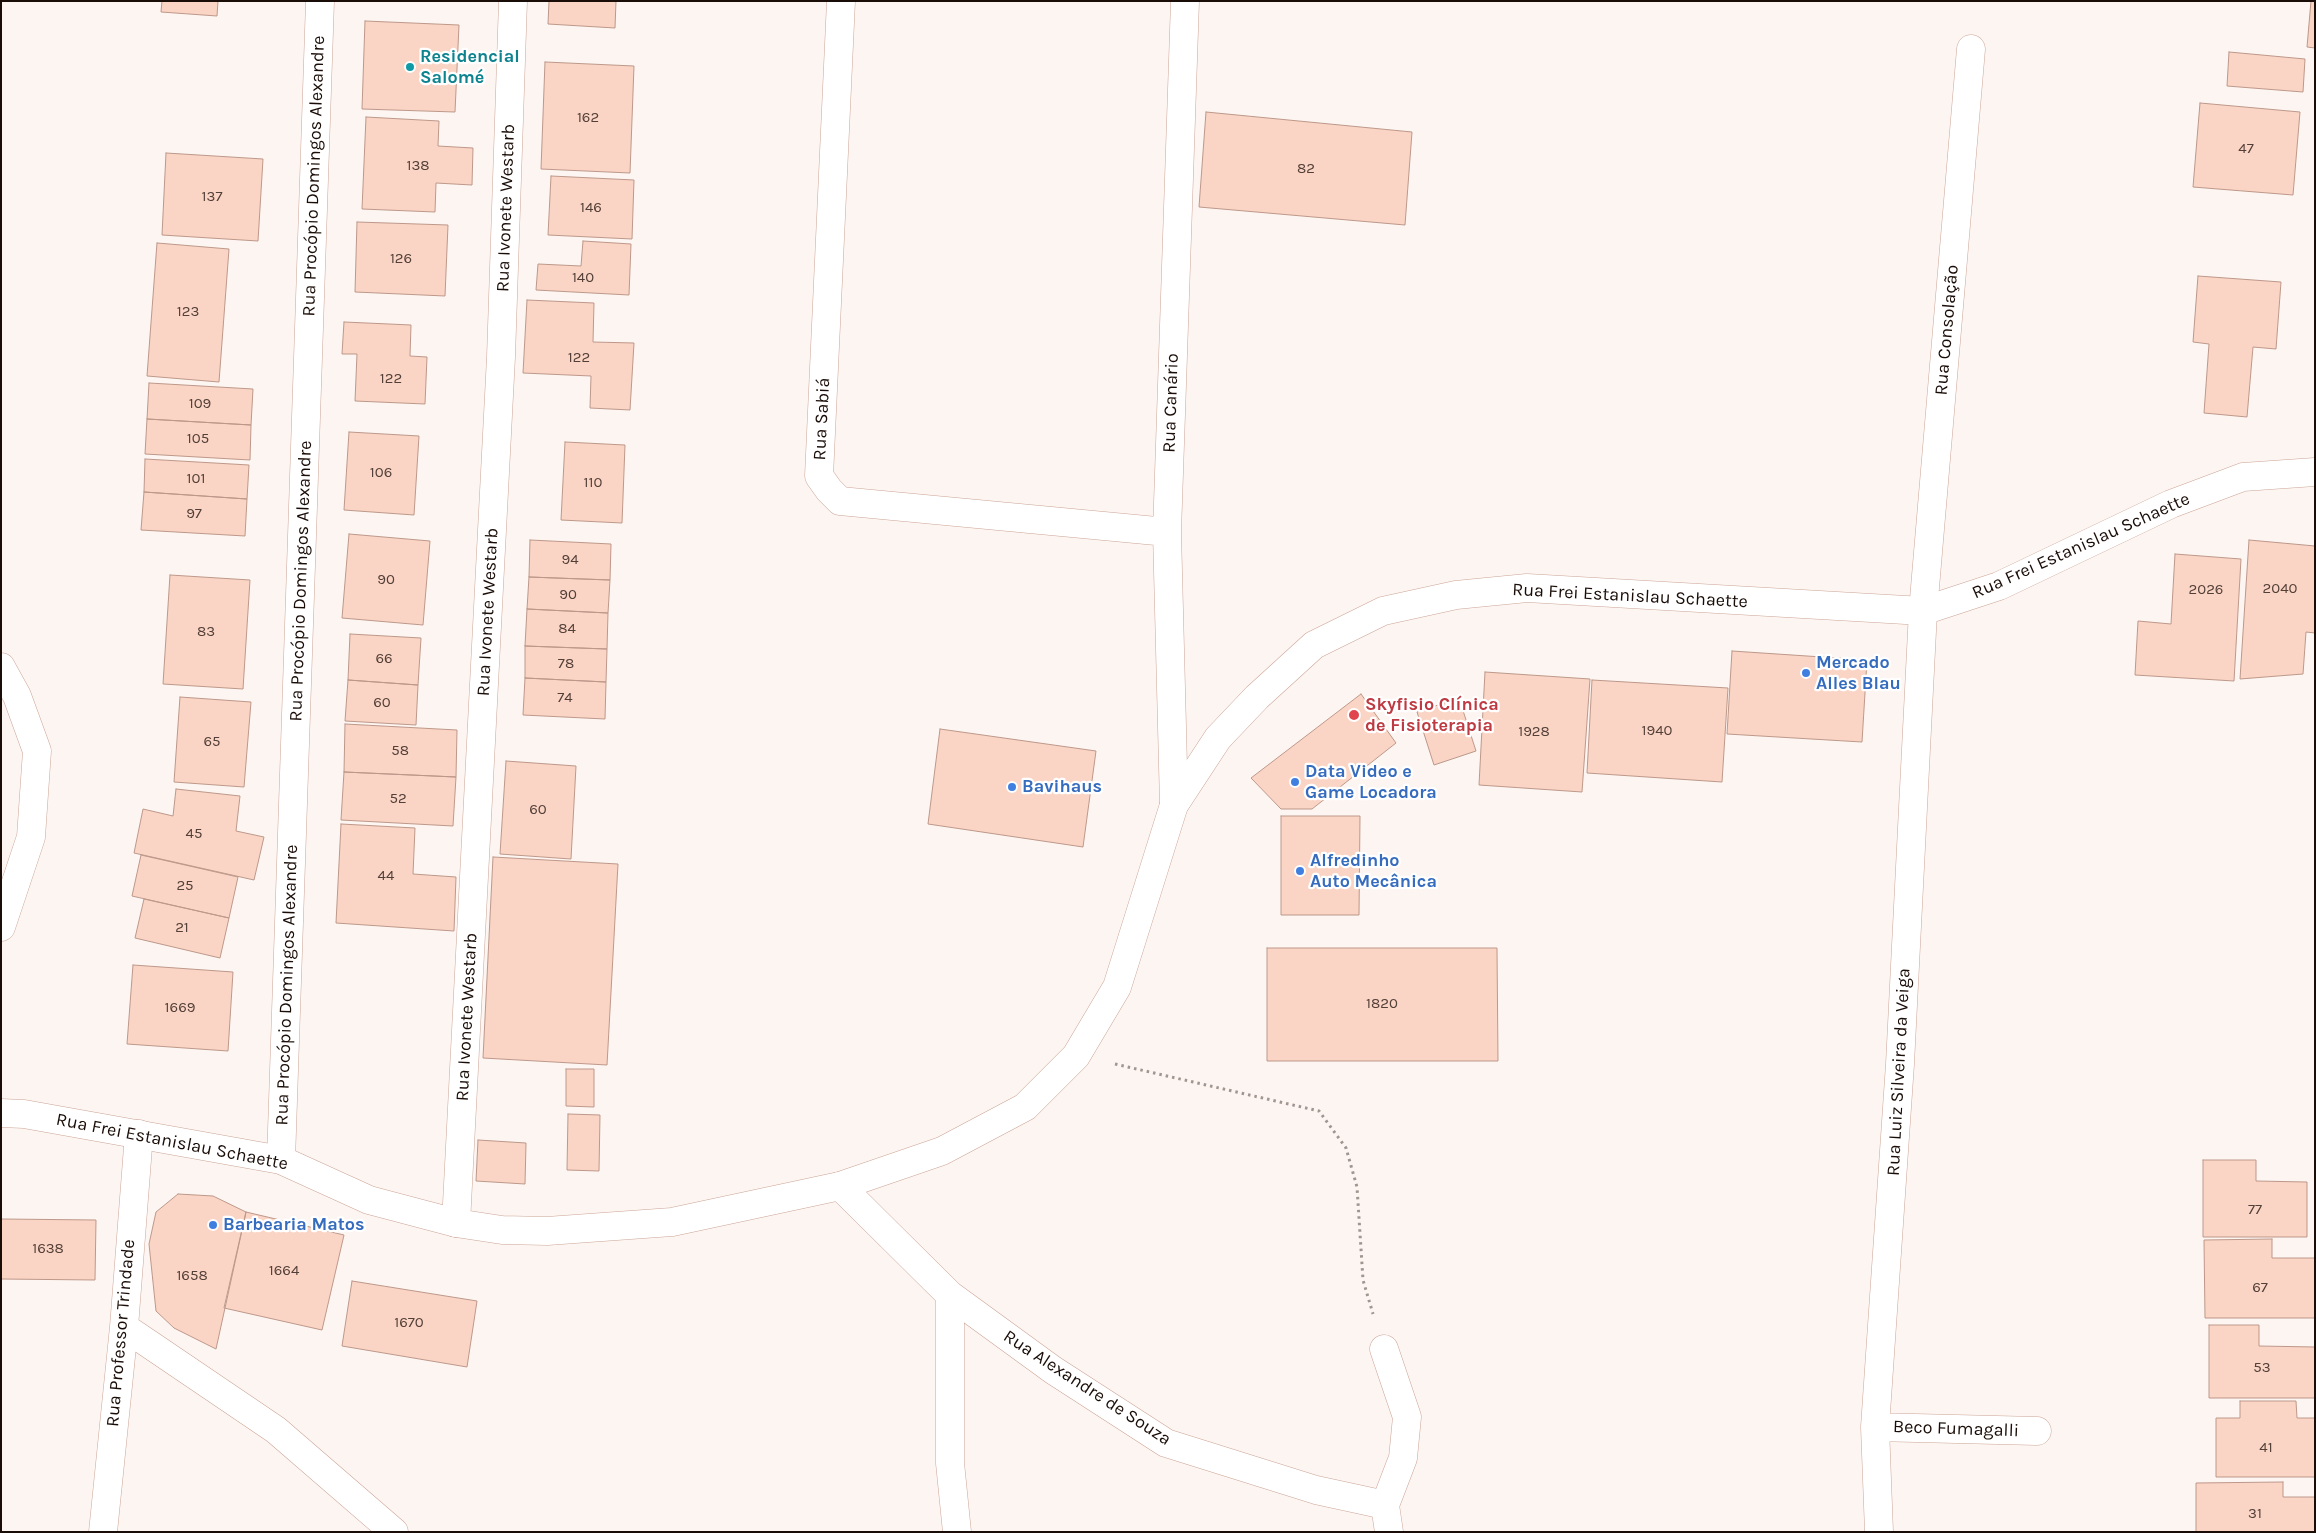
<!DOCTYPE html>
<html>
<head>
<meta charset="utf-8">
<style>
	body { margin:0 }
	#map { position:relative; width:2316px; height:1533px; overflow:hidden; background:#fdf5f1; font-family:Karla,sans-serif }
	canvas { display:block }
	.frame { position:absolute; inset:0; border:2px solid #1a0d08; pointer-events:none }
</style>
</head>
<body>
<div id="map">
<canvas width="2316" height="1533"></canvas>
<div class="frame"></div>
</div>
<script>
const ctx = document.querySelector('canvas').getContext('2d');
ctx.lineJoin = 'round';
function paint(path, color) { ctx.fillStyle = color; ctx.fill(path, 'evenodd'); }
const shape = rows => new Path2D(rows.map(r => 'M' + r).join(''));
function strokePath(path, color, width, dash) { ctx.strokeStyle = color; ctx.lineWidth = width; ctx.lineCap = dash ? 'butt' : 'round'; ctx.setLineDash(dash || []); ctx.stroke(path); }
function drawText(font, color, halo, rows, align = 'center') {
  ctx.font = font + ' Karla,sans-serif'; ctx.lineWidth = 4.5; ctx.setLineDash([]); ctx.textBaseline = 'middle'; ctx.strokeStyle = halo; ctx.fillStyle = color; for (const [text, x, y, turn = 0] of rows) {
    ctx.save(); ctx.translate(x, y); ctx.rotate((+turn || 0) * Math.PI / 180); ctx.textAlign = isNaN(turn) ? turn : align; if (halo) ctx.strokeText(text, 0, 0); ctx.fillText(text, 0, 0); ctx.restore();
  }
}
const building = shape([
	[162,1,218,1,217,16,161,12,162,1],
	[549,1,616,1,615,28,548,24,549,1],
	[2311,1,2315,2,2315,48,2307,47,2311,1],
	[365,21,459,25,455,112,362,109,365,21],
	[2229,52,2305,59,2303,92,2227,86,2229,52],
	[545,62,634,66,630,173,541,169,545,62],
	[2200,103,2300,112,2293,195,2193,187,2200,103],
	[1206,112,1412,132,1405,225,1199,207,1206,112],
	[366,117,439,121,438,146,473,148,472,185,436,183,435,212,362,209,366,117],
	[166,153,263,159,258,241,162,235,166,153],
	[551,176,634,180,632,239,548,235,551,176],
	[357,222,448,225,445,296,355,292,357,222],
	[583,241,631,244,629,295,536,290,538,264,581,266,583,241],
	[157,243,229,249,219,382,147,376,157,243],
	[2198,276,2281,282,2276,349,2253,347,2247,417,2204,413,2209,344,2193,342,2198,276],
	[527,300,594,303,593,342,634,343,630,410,590,408,591,376,523,373,527,300],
	[344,322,411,325,410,356,427,357,425,404,355,401,357,354,342,354,344,322],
	[149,383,253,389,251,425,147,419,149,383],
	[147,419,251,425,250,460,145,454,147,419],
	[349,432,419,436,414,515,344,510,349,432],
	[565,442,625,445,622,523,561,520,565,442],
	[145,459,249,465,247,499,144,492,145,459],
	[144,492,247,499,245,536,141,530,144,492],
	[349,534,430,541,423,625,342,618,349,534],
	[530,540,611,544,610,580,529,577,530,540],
	[2249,540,2315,546,2315,633,2306,632,2303,674,2240,679,2249,540],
	[2175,554,2241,559,2234,681,2135,675,2138,621,2171,624,2175,554],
	[170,575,250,580,243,689,163,684,170,575],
	[529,577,610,580,608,613,527,609,529,577],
	[527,609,608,613,607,649,525,646,527,609],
	[350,634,421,638,418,685,348,680,350,634],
	[525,646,607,649,606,682,525,678,525,646],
	[1732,651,1867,660,1862,742,1727,734,1732,651],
	[1485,672,1590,679,1582,792,1479,785,1485,672],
	[525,678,606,682,605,719,523,715,525,678],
	[348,680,418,685,416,725,345,721,348,680],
	[1592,680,1728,688,1722,782,1587,773,1592,680],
	[1361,694,1396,743,1312,809,1281,809,1251,778,1361,694],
	[180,697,251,702,244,787,174,782,180,697],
	[1459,698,1476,751,1434,765,1417,712,1459,698],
	[345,724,457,730,456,777,344,772,345,724],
	[940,729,1096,751,1083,847,928,824,940,729],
	[506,761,576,766,571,859,500,854,506,761],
	[344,772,456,777,453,826,341,820,344,772],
	[176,789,240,796,236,831,264,837,254,880,134,853,143,809,173,816,176,789],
	[1281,816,1360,816,1359,915,1281,915,1281,816],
	[341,824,415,828,413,874,456,877,454,931,336,923,341,824],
	[141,855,238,877,229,918,132,896,141,855],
	[493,857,618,864,607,1065,483,1058,493,857],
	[144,899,229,918,220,958,135,938,144,899],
	[1267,948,1497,948,1498,1061,1267,1061,1267,948],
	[133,965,233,972,228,1051,127,1044,133,965],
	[566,1069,594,1069,594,1107,566,1106,566,1069],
	[568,1114,600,1115,599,1171,567,1170,568,1114],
	[478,1140,526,1143,525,1184,476,1181,478,1140],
	[2203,1160,2256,1160,2256,1181,2307,1182,2307,1237,2203,1237,2203,1160],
	[178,1194,213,1196,246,1212,216,1349,174,1328,156,1311,149,1244,156,1212,178,1194],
	[246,1212,344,1235,322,1330,224,1308,246,1212],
	[1,1219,96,1220,95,1280,1,1279,1,1219],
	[2272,1239,2272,1258,2315,1258,2315,1318,2205,1318,2204,1240,2272,1239],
	[352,1281,477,1301,467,1367,342,1346,352,1281],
	[2209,1325,2259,1325,2259,1346,2315,1347,2315,1398,2209,1398,2209,1325],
	[2240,1401,2296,1401,2297,1418,2315,1418,2315,1477,2216,1477,2216,1418,2240,1418,2240,1401],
	[2283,1482,2283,1497,2315,1497,2315,1532,2196,1532,2196,1483,2283,1482]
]);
paint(building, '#fad4c4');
strokePath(building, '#bd988a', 1);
const minor = shape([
	[841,1,819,476,829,490,840,501,1167,532],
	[1,667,17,696,37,751,31,837,1,927],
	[1174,805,1167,532,1185,1],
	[281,1160,320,1],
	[840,1186,950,1295,1053,1370,1166,1443,1316,1490,1385,1505,1389,1532],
	[456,1223,501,357,513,1],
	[950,1295,950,1463,957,1532],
	[124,1327,276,1430,394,1532],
	[1384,1349,1407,1417,1403,1458,1385,1505],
	[1875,1427,2037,1431],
	[103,1532,124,1327,139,1134],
	[1879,1532,1875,1427,1900,1064,1923,611,1971,49]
]);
const major = shape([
	[1,1113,24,1114,281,1160,369,1200,456,1223,502,1230,547,1231,672,1222,840,1186,942,1151,1025,1107,1076,1056,1117,987,1174,805,1218,738,1257,697,1314,645,1383,611,1456,595,1527,588,1923,611,1999,586,2171,504,2243,477,2315,472]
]);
strokePath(minor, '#cba597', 29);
strokePath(major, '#cba597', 29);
strokePath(shape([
	[1115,1064,1319,1111,1346,1148,1357,1187,1363,1280,1373,1314]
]), '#a09691', 3, [2.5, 4]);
strokePath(minor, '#fff', 28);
strokePath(major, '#fff', 28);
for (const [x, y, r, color] of [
	[410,67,5,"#0f9aa8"],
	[1806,673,5,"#3f7fe0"],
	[1354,715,6,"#e0444e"],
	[1295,782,5,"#3f7fe0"],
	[1012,787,5,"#3f7fe0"],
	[1300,871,5,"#3f7fe0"],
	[213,1225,5,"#3f7fe0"]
]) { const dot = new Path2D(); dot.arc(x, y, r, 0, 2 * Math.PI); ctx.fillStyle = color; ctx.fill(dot); strokePath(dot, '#fff', 2); }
drawText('15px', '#523f37', null, [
	["162",588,118],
	["47",2246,149],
	["138",418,166],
	["82",1306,169],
	["137",212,197],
	["146",591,208],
	["126",401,259],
	["140",583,278],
	["123",188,312],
	["122",579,358],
	["122",391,379],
	["109",200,404],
	["105",198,439],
	["106",381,473],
	["101",196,479],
	["110",593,483],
	["97",194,514],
	["94",570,560],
	["90",386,580],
	["2040",2280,589],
	["2026",2206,590],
	["90",568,595],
	["84",567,629],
	["83",206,632],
	["66",384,659],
	["78",566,664],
	["74",565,698],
	["60",382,703],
	["1940",1657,731],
	["1928",1534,732],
	["65",212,742],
	["58",400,751],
	["52",398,799],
	["60",538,810],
	["45",194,834],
	["44",386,876],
	["25",185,886],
	["21",182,928],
	["1820",1382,1004],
	["1669",180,1008],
	["77",2255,1210],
	["1638",48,1249],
	["1664",284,1271],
	["1658",192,1276],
	["67",2260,1288],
	["1670",409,1323],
	["53",2262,1368],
	["41",2266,1448],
	["31",2255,1514]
]);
drawText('bold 18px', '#0d838f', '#fff', [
	["Residencial",420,57],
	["Salomé",420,78]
], 'left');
drawText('18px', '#1a0d08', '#fff', [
	["Rua Procópio Domingos Alexandre",314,176,-88],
	["Rua Ivonete Westarb",506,208,-88],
	["Rua Consolação",1947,330,-85],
	["Rua Canário",1171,403,-88],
	["Rua Sabiá",822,419,-87],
	["Rua Frei Estanislau Schaette",2081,546,-24],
	["Rua Procópio Domingos Alexandre",301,581,-88],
	["Rua Frei Estanislau Schaette",1630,596,3],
	["Rua Ivonete Westarb",488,612,-87],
	["Rua Procópio Domingos Alexandre",287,985,-88],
	["Rua Ivonete Westarb",467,1017,-87],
	["Rua Luiz Silveira da Veiga",1899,1072,-87],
	["Rua Frei Estanislau Schaette",172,1142,11],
	["Rua Professor Trindade",121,1333,-85],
	["Rua Alexandre de Souza",1087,1388,33],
	["Beco Fumagalli",1956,1429,2]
]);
drawText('bold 18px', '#366cbe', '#fff', [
	["Mercado",1816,663],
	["Alles Blau",1816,684],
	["Data Video e",1305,772],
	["Game Locadora",1305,793],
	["Bavihaus",1022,787],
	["Alfredinho",1310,861],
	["Auto Mecânica",1310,882],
	["Barbearia Matos",223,1225]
], 'left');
drawText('bold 18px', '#be3a42', '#fff', [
	["Skyfisio Clínica",1365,705],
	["de Fisioterapia",1365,726]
], 'left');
</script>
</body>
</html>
